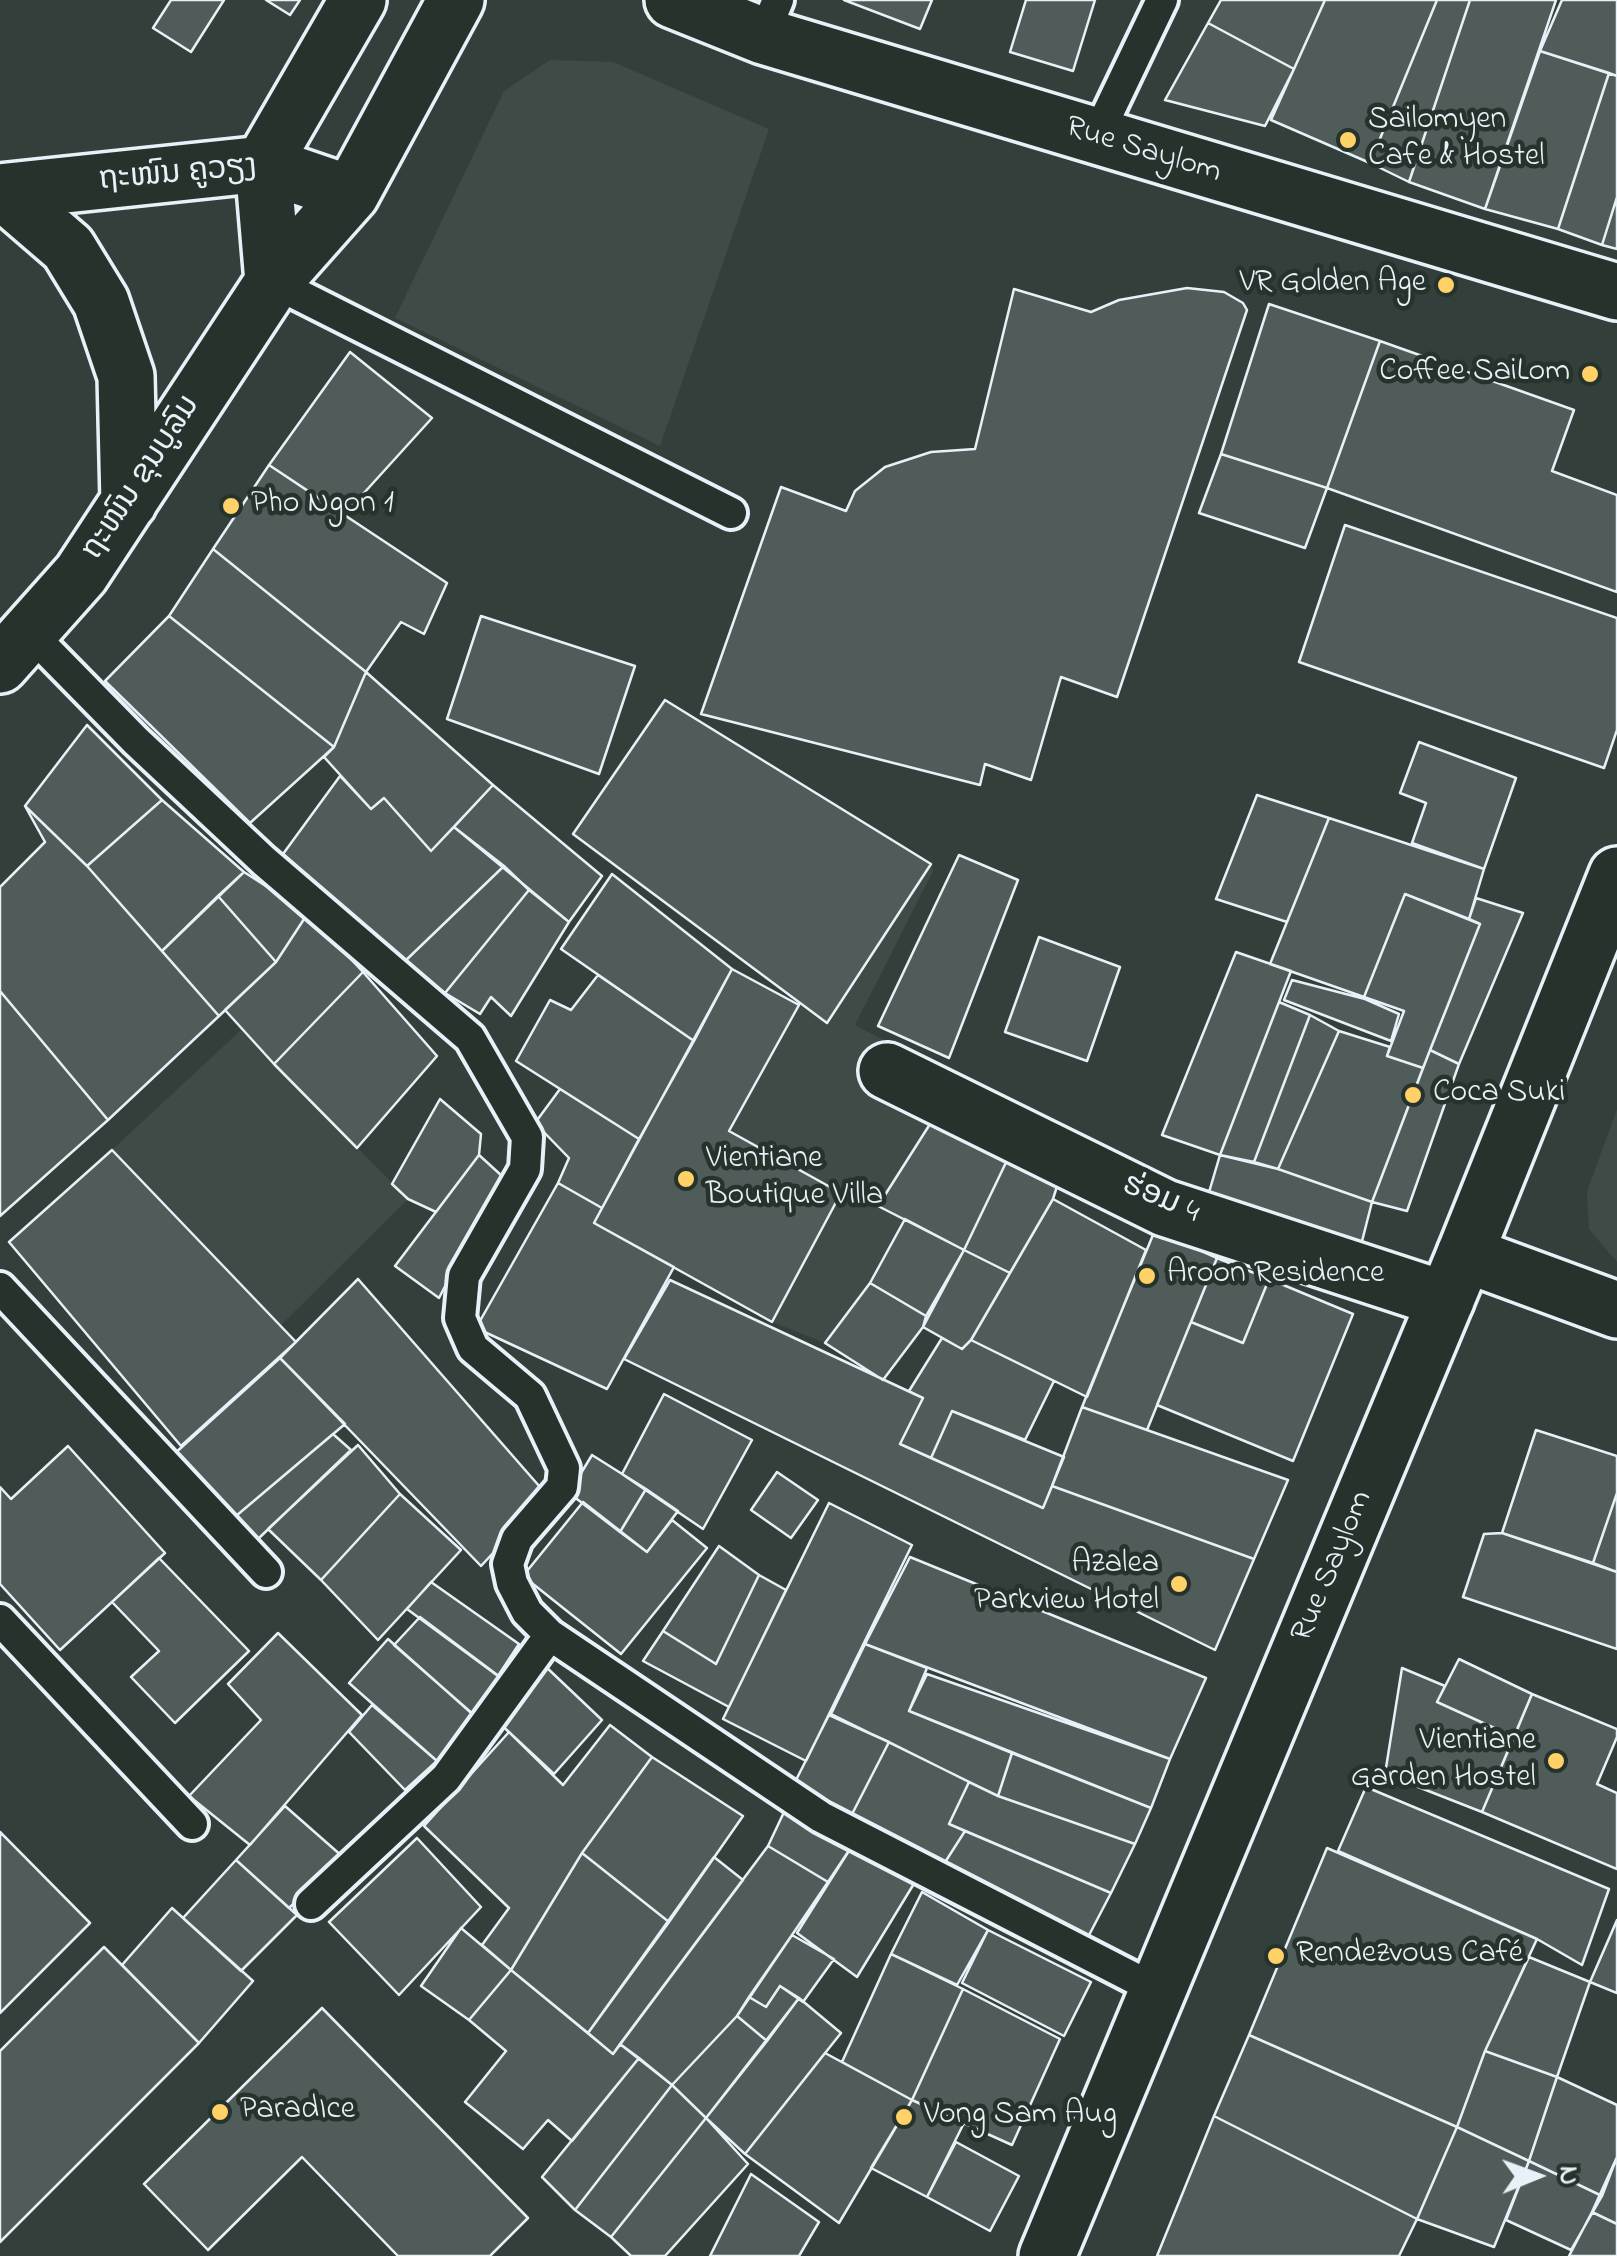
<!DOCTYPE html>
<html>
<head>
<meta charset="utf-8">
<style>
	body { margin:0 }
	#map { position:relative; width:1617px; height:2256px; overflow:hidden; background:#26332d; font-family:"Indie Flower",sans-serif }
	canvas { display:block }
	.north { position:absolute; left:1487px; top:2126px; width:100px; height:100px; -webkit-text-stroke:8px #26332d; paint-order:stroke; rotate:89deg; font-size:28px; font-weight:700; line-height:40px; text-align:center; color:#e8f1f8 }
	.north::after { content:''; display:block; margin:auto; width:35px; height:45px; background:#e8f1f8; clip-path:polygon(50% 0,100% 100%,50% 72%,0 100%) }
</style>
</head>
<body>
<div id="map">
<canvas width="1617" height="2256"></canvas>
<div class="north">N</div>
</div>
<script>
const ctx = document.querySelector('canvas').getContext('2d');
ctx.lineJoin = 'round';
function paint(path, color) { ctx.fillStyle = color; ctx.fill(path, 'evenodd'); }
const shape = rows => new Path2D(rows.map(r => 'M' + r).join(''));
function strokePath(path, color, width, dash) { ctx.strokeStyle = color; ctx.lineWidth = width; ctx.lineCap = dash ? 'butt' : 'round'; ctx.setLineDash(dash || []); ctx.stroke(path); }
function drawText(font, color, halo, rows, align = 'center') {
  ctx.font = font + ' "Indie Flower","Noto Sans Lao",sans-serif'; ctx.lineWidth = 9; ctx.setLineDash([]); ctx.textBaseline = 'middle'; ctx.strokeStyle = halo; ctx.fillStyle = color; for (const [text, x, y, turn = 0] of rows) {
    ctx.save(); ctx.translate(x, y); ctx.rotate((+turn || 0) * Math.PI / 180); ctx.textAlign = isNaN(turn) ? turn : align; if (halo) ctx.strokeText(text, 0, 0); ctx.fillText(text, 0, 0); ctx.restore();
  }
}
paint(shape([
	[0,0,1617,0,1617,2256,0,2256]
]), '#333f3a');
paint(shape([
	[550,60,613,62,769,129,660,446,395,318,504,91],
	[931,864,933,871,855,1025,959,1080,879,1206,905,1219,870,1283,825,1343,772,1322,841,1193,729,1131,799,1005,828,1023],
	[241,1030,408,1199,280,1326,112,1150],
	[1617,1109,1617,1262,1589,1229,1587,1192]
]), '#3e4b47');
const building = shape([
	[171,0,224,0,191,52,153,28,171,0],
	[266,0,300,0,290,15,266,0],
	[844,0,932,0,920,29,844,0],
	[1026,0,1095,0,1073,71,1010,52,1026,0],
	[1221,0,1325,0,1294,69,1208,23,1221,0],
	[1325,0,1437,0,1370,163,1271,120,1325,0],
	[1437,0,1470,0,1409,182,1370,163,1437,0],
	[1470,0,1556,0,1485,209,1409,182,1470,0],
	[1562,0,1617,0,1617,76,1540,51,1562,0],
	[1208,23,1294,69,1265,126,1165,100,1208,23],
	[1540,51,1609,73,1558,229,1485,209,1540,51],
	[1609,73,1617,76,1617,197,1602,245,1558,229,1609,73],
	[1617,197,1617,249,1602,245,1617,197],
	[1187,288,1224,292,1243,303,1247,310,1117,697,1061,677,1031,780,985,764,980,785,701,714,781,487,846,511,855,491,885,467,931,452,975,449,1014,289,1091,312,1119,300,1187,288],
	[1269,304,1380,341,1327,488,1221,454,1269,304],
	[1380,341,1574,410,1552,471,1617,495,1617,592,1327,488,1380,341],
	[350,352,432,418,344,515,269,465,350,352],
	[1221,454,1327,488,1305,548,1199,513,1221,454],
	[269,465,447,583,424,634,401,622,366,672,213,549,269,465],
	[1345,525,1617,618,1617,730,1604,768,1299,662,1345,525],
	[213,549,366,672,334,747,169,616,213,549],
	[169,616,334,747,250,823,105,681,169,616],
	[481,616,635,666,599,774,447,719,481,616],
	[366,672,493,785,431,851,384,798,371,809,324,757,334,747,366,672],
	[665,700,931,864,827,1023,573,834,665,700],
	[87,725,162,800,87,866,25,806,87,725],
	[1419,742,1516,778,1484,869,1412,843,1426,803,1400,793,1419,742],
	[340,776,371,809,384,798,431,851,454,827,504,866,402,964,283,854,340,776],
	[493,785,602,876,569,922,454,827,493,785],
	[1257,795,1329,818,1287,922,1216,899,1257,795],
	[162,800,244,872,162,951,87,866,162,800],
	[25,806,87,866,219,1016,108,1120,0,991,0,887,45,842,25,806],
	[1329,818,1484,869,1469,919,1405,894,1364,997,1270,964,1329,818],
	[959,855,1018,880,949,1058,878,1026,959,855],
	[504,866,529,890,445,993,402,964,504,866],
	[244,872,308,913,276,962,218,896,244,872],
	[612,874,732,969,694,1041,561,949,612,874],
	[529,890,569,922,511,1016,491,997,480,1014,445,993,529,890],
	[1405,894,1480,924,1423,1068,1387,1056,1404,1011,1364,997,1405,894],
	[218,896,276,962,219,1016,162,951,218,896],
	[1476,898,1523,913,1459,1064,1430,1050,1480,924,1469,919,1476,898],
	[308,913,363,972,274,1064,225,1010,276,962,308,913],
	[1039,937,1120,967,1087,1061,1005,1032,1039,937],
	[1236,952,1291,971,1220,1155,1162,1135,1236,952],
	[732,969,799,1005,729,1131,841,1193,772,1322,594,1223,732,969],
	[363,972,437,1056,357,1148,274,1064,363,972],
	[598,975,694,1041,639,1139,516,1061,550,1000,571,1010,598,975],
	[1292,980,1365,999,1399,1014,1391,1041,1284,1000,1292,980],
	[0,991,108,1120,0,1216,0,991],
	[1279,1002,1310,1015,1254,1162,1220,1155,1279,1002],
	[1310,1015,1339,1031,1278,1169,1254,1162,1310,1015],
	[1339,1031,1390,1047,1387,1056,1423,1068,1372,1202,1278,1169,1339,1031],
	[1430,1050,1459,1064,1407,1211,1372,1202,1430,1050],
	[560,1089,639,1139,602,1208,558,1183,569,1158,535,1123,560,1089],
	[440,1099,481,1134,479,1155,436,1212,408,1199,392,1184,440,1099],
	[937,1113,1012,1150,964,1250,878,1206,937,1113],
	[112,1150,296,1342,181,1446,9,1242,112,1150],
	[1012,1150,1060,1177,1053,1199,1010,1273,964,1250,1012,1150],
	[479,1155,502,1176,439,1298,395,1266,479,1155],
	[1220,1155,1278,1169,1372,1202,1359,1253,1207,1199,1220,1155],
	[558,1183,602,1208,594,1223,674,1267,607,1389,476,1328,558,1183],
	[1053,1199,1146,1250,1087,1397,971,1340,1053,1199],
	[905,1219,964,1250,926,1316,870,1283,905,1219],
	[1155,1230,1217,1258,1147,1430,1082,1407,1155,1230],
	[964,1250,1010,1273,971,1340,962,1349,923,1327,964,1250],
	[1217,1258,1269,1279,1243,1343,1191,1322,1217,1258],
	[358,1279,547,1495,481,1566,280,1358,358,1279],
	[1269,1279,1353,1314,1293,1461,1157,1405,1191,1322,1243,1343,1269,1279],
	[670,1280,923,1398,900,1444,1043,1508,1052,1486,1254,1559,1215,1650,624,1359,670,1280],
	[870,1283,926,1316,923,1327,883,1380,825,1343,870,1283],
	[942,1338,962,1349,971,1340,1054,1381,1025,1440,952,1411,931,1458,900,1444,923,1398,909,1391,942,1338],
	[280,1358,345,1424,236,1516,173,1455,280,1358],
	[664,1394,752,1440,703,1529,622,1474,664,1394],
	[1082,1407,1288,1480,1254,1559,1052,1486,1082,1407],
	[952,1411,1064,1457,1043,1508,931,1458,952,1411],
	[1536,1430,1617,1456,1617,1493,1593,1563,1502,1533,1536,1430],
	[333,1434,351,1450,258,1539,236,1516,333,1434],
	[358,1445,400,1494,321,1580,268,1529,358,1445],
	[68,1446,165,1553,60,1650,0,1584,0,1487,11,1499,68,1446],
	[592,1455,646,1489,620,1532,569,1493,592,1455],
	[777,1472,818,1500,791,1538,751,1510,777,1472],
	[646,1489,678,1511,647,1552,620,1532,646,1489],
	[1617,1493,1617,1572,1593,1563,1617,1493],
	[400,1494,461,1550,378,1640,321,1580,400,1494],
	[583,1502,647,1552,672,1520,707,1548,621,1654,523,1576,583,1502],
	[829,1503,912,1545,806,1761,723,1719,829,1503],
	[1502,1533,1617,1572,1617,1649,1463,1597,1484,1534,1502,1533],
	[719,1546,759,1575,716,1664,663,1631,719,1546],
	[910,1557,1206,1678,1170,1759,865,1644,910,1557],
	[159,1558,249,1651,175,1723,131,1677,159,1651,112,1602,159,1558],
	[759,1575,786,1590,729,1707,643,1661,663,1631,716,1664,759,1575],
	[431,1582,519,1644,498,1676,407,1609,431,1582],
	[420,1617,504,1680,474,1715,394,1645,420,1617],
	[278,1633,362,1715,250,1845,189,1796,261,1720,228,1684,278,1633],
	[388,1639,478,1719,437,1761,349,1683,388,1639],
	[865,1644,927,1668,909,1711,1012,1753,998,1796,831,1714,865,1644],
	[1459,1659,1532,1694,1514,1737,1437,1702,1459,1659],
	[544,1665,602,1720,554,1774,496,1720,544,1665],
	[1402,1668,1445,1686,1437,1702,1514,1737,1482,1812,1385,1774,1402,1668],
	[927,1674,1170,1759,1151,1808,909,1711,927,1674],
	[1532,1694,1617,1729,1617,1737,1597,1784,1617,1793,1617,1869,1482,1812,1532,1694],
	[372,1705,437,1761,405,1790,349,1732,372,1705],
	[829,1715,889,1742,849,1820,795,1782,829,1715],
	[610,1725,652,1757,582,1853,511,1970,482,1945,509,1908,424,1826,509,1732,563,1785,610,1725],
	[889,1742,969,1782,949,1824,965,1831,942,1867,849,1820,889,1742],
	[1012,1753,1151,1808,1135,1844,998,1796,1012,1753],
	[652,1757,743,1816,669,1922,582,1853,652,1757],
	[969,1782,998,1796,1135,1844,1111,1893,949,1824,969,1782],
	[1366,1787,1609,1889,1582,1965,1537,1939,1338,1851,1366,1787],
	[285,1806,343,1857,289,1908,236,1860,285,1806],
	[785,1810,852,1846,828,1882,768,1846,785,1810],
	[965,1831,1111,1893,1087,1939,942,1867,965,1831],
	[0,1832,90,1923,0,2013,0,1832],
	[417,1838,481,1907,399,1995,329,1922,417,1838],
	[768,1846,828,1882,737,2016,672,2085,620,2044,768,1846],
	[852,1846,915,1882,857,1977,797,1933,852,1846],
	[1327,1848,1537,1939,1485,2051,1457,2127,1249,2035,1327,1848],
	[582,1853,669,1922,588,2033,511,1970,582,1853],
	[714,1857,743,1880,613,2054,588,2033,714,1857],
	[236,1860,297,1915,241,1971,183,1918,236,1860],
	[922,1892,988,1930,957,1985,891,1954,922,1892],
	[172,1908,253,1981,199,2043,122,1965,172,1908],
	[1617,1920,1617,1993,1590,1982,1617,1920],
	[461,1928,511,1970,469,2020,421,1986,461,1928],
	[988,1930,1091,1982,1064,2036,962,1983,988,1930],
	[792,1935,834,1959,803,2002,780,1986,766,2007,749,1997,792,1935],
	[104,1947,199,2043,0,2242,0,2051,104,1947],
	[891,1954,963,1989,912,2100,842,2062,891,1954],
	[1529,1957,1590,1982,1557,2077,1485,2051,1529,1957],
	[511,1970,613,2054,620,2044,639,2058,572,2141,548,2120,523,2149,465,2102,506,2051,469,2020,511,1970],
	[780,1986,799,1998,767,2041,737,2016,749,1997,766,2007,780,1986],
	[963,1989,1060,2039,1012,2145,912,2100,963,1989],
	[799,1998,841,2033,745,2154,706,2118,799,1998],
	[322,2008,528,2218,490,2256,398,2256,302,2157,208,2250,144,2184,322,2008],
	[737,2016,767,2041,706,2118,672,2085,737,2016],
	[1249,2035,1457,2127,1417,2219,1214,2116,1249,2035],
	[1485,2051,1557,2077,1529,2161,1457,2127,1485,2051],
	[825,2053,912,2100,839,2223,745,2154,825,2053],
	[639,2058,672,2085,575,2210,542,2177,639,2058],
	[1557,2077,1617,2105,1617,2157,1602,2196,1529,2161,1557,2077],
	[672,2085,706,2118,611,2237,575,2210,672,2085],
	[912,2100,963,2125,927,2197,871,2168,912,2100],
	[1214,2116,1417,2219,1399,2256,1157,2256,1214,2116],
	[706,2118,748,2164,665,2256,631,2256,611,2237,706,2118],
	[1457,2127,1529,2161,1494,2247,1417,2219,1457,2127],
	[956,2142,1019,2176,990,2231,927,2197,956,2142],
	[1617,2157,1617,2224,1592,2212,1617,2157],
	[1529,2161,1602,2196,1571,2250,1506,2220,1529,2161],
	[751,2174,819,2222,799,2256,710,2256,751,2174],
	[1592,2212,1617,2224,1617,2256,1569,2256,1592,2212]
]);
paint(building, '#505c59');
strokePath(building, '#e8f1f8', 2.5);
const service = shape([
	[763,36,778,0],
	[1096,138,1162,0],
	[273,282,731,513],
	[31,634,136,741,264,861,470,1038,527,1137,525,1169,464,1276,460,1318,473,1348,530,1396,564,1468,562,1487,517,1539,508,1564,512,1583,527,1612,550,1635,821,1817,1157,1990],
	[0,1288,266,1572],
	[0,1620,192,1824],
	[311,1904,446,1778,550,1635]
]);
const minor = shape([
	[887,1071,1165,1208,1446,1300],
	[1465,1254,1617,1310]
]);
const tertiary = shape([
	[673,0,763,36,1617,292],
	[0,192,263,164,351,194],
	[3,192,68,248,101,302,126,376,129,502],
	[273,282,263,164,358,0],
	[0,665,81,574,273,282,351,194,456,0],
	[1047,2256,1465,1254,1617,875]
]);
strokePath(service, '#e8f1f8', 38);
strokePath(minor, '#e8f1f8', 62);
strokePath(tertiary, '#e8f1f8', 62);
strokePath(service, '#26332d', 30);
strokePath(minor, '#26332d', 55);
strokePath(tertiary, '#26332d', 55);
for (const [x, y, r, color] of [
	[1348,140,10,"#ffd166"],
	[1446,285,10,"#ffd166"],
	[1590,374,10,"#ffd166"],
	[231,506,10,"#ffd166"],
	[1413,1095,10,"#ffd166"],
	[686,1179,10,"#ffd166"],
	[1147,1276,10,"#ffd166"],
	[1179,1584,10,"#ffd166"],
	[1556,1761,10,"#ffd166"],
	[1276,1956,10,"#ffd166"],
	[220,2112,10,"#ffd166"],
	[904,2117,10,"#ffd166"]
]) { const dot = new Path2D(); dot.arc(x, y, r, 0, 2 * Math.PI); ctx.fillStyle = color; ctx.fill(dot); strokePath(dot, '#26332d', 4); }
drawText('32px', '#e8f1f8', '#26332d', [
	["Sailomyen",1368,122],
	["Cafe & Hostel",1368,159],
	["VR Golden Age",1426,285,"right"],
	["Coffee SaiLom",1570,374,"right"],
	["Pho Ngon 1",251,506],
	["Coca Suki",1433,1095],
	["Vientiane",706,1161],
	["Boutique Villa",706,1198],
	["Aroon Residence",1167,1276],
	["Azalea",1159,1566,"right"],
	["Parkview Hotel",1159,1603,"right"],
	["Vientiane",1536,1743,"right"],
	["Garden Hostel",1536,1780,"right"],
	["Rendezvous Café",1296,1956],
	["ParadIce",240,2112],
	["Vong Sam Aug",924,2117]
], 'left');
drawText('32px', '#e8f1f8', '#26332d', [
	["Rue Saylom",1143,152,17],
	["ຖະໜົນ ຄູວຽງ",178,176,-5],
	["ຖະໜົນ ຂຸນບູລົມ",143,479,-57],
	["ຮ່ອມ 4",1160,1201,23],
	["Rue Saylom",1334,1567,-67]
]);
</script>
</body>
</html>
